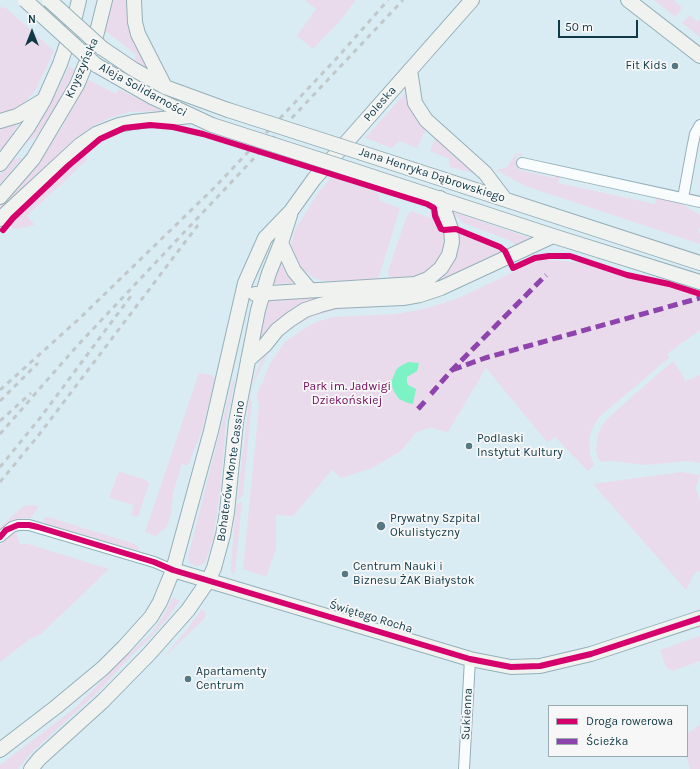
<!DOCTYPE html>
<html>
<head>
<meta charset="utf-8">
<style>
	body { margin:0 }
	#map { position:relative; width:700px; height:769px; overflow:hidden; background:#d9ecf3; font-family:Karla,sans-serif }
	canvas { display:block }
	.legend { position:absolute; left:548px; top:705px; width:140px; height:52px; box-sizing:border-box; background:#f7f7f7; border:1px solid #9aabb0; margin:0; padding:5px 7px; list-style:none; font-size:12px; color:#0f3946 }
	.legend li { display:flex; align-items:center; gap:8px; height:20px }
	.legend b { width:20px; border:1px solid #9aabb0 }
	.north { position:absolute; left:12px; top:12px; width:40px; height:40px; -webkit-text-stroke:3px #f7f7f7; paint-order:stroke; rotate:0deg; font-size:11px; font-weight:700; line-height:16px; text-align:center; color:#0f3946 }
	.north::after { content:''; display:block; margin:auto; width:14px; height:18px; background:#0f3946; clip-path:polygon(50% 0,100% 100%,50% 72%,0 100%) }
	.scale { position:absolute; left:558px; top:20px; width:80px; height:18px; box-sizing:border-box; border:2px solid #0f3946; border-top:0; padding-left:5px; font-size:12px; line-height:14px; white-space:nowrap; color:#0f3946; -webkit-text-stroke:3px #f7f7f7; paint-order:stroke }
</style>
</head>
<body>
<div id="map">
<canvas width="700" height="769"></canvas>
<ul class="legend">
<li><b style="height:5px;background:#d6006c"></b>Droga rowerowa</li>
<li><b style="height:5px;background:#8e44ad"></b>Ścieżka</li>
</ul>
<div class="north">N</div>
<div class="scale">50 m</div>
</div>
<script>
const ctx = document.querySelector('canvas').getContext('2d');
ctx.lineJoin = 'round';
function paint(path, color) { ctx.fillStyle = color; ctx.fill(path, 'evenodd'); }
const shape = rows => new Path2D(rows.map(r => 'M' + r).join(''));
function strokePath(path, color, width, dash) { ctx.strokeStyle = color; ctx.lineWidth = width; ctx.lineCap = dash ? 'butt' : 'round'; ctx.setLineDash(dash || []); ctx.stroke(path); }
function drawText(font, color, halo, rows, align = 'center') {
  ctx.font = font + ' Karla,sans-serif'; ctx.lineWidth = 3.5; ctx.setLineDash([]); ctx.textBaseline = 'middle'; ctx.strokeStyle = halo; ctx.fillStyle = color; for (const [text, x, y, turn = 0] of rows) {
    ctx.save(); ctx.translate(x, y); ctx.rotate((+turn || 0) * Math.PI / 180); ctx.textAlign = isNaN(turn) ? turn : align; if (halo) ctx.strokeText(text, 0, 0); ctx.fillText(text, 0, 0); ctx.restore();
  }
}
paint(shape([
	[112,0,127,0,133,36,140,55,147,68,146,70,134,62,137,55,105,31],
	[305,0,356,0,340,21,313,49,297,36,316,9],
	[654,0,674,0,682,8,675,17],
	[0,7,6,8,54,51,35,91,24,103,14,109,0,114],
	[690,15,697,22,700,19,700,37,682,23],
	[69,66,75,70,52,115,42,130,34,138,23,144,43,116,57,92],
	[87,79,116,94,119,89,162,111,129,112,107,119,93,126,76,138,0,210,0,202,41,155,63,126,79,97],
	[408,90,426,129,417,148,399,141,392,148,365,138],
	[18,124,3,149,0,149,0,129],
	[436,137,477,174,450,167,449,159,430,151],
	[516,153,522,154,522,156,517,155,516,160,520,162,519,170,554,178,555,174,560,176,558,183,655,204,656,197,677,201,700,215,700,227,698,231,700,234,700,244,525,186,496,170,507,167],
	[86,155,87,160,27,216,35,225,17,229,12,228,10,224,13,221,81,158],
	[23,157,0,184,0,175,12,160],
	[331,177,378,193,380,201,400,208,378,280,325,281,314,278,302,269,295,261,292,251,291,244,295,230,321,188,322,189],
	[411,211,433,219,439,232,444,234,445,243,442,253,434,265,425,273,414,277,389,279,388,271,406,218],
	[450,211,534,239,515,245,511,241,463,223],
	[457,232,499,250,502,253,430,285],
	[282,259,299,283,273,284],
	[550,260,582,263,625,277,670,286,700,297,700,330,667,354,670,357,599,417,594,425,590,435,589,444,590,454,594,465,588,471,555,437,547,442,486,368,448,432,432,428,422,430,415,434,401,451,372,468,341,478,332,470,293,516,276,515,276,549,266,577,243,569,259,406,257,397,259,388,262,384,269,365,285,342,302,330,316,322,333,317,394,314,414,311,431,307,459,298,536,261],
	[332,293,256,345,266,305,269,300],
	[379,305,378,307,334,310,314,316,297,325,282,335,277,341,267,355,253,385,250,397,252,402,243,495,237,501,249,400,255,375,261,361,275,340,304,318,333,308],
	[673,361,682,374,685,381,700,375,700,463,688,461,645,465,613,461,602,462,598,458,596,450,598,434,602,426,606,420,636,393],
	[199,373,211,375,215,379,202,430,188,466,182,464,173,493,171,514,167,527,155,536,145,532],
	[233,380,235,381,226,422,220,492,213,539,205,563,202,565,195,566,189,563,188,557],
	[121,472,146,480,149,484,138,517,131,515,134,505,109,498,118,473],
	[682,472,700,475,696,488,700,501,700,571,695,573,686,590,593,484],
	[242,500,236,564,234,575,231,571,231,565,236,505],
	[26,505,39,506,31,518,17,519,10,521,0,529,0,527,19,510],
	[48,517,132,543,138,546,139,551,46,524,43,520,44,518],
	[16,532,20,544,28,544,109,569,41,634,30,639,0,662,0,545,12,534],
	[172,598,180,600,169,616,152,636,129,658,98,692,31,753,18,769,0,769,0,765,75,708,126,656,151,634,165,613],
	[202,609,206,613,204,619,161,660,184,633],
	[700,636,700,661,672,671,666,667,660,650],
	[700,724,700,769,690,769,686,756,687,734]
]), '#eadbec');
paint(shape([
	[408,362,419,363,417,371,407,377,407,382,408,385,416,389,413,404,408,403,399,399,393,390,392,385,392,380,396,370,399,367]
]), '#7df2c4');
const street = shape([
	[522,163,700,202],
	[683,198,692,149,695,134,700,125],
	[0,537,12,527,18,525,29,525,154,562,173,570],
	[464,769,470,659]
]);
const secondary = shape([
	[134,0,135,22,138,34,165,87],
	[628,0,700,56],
	[102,48,133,69,165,87,228,110],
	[96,65,152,97,212,125],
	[410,70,415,103,426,120,485,173,504,198],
	[0,121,17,116,42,101],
	[362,153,700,263],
	[0,164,28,127,44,100,60,64,72,29,79,0],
	[349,169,553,236,700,282],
	[0,197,33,159,77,85,94,44,105,0],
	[0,219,80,145,96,134,119,125,133,122,191,116],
	[281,243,294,271,310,290],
	[255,294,415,284,428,279,441,268,449,255,452,242,451,229,440,198],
	[248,360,265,345,277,330,291,319,305,310,320,305,335,301,403,298,420,295,441,288,553,236],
	[173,570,470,659,511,667,540,666,591,654,700,618],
	[0,750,56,707,103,668,124,647,151,617,160,602,173,570,211,431,245,283,265,238,291,211,314,179,472,0],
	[31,769,39,759,103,701,149,654,188,610,208,581,214,568,223,535,227,512,236,422,258,310,269,273,281,243,290,215]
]);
strokePath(street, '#94b0b9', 12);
strokePath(secondary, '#94b0b9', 16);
strokePath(street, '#f9fcfd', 10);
strokePath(secondary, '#f0f2ef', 14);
strokePath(shape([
	[0,390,80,318,215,187,336,59,388,0],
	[0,401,38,363],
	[0,421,31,393],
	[0,434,77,346,403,0],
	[0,467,40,418,131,296],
	[0,482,38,436,198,225]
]), '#c1c8cb', 3, [5, 5]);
const secondaryBridge = shape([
	[25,0,96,65],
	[49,0,102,48],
	[228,110,362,153],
	[212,125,349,169]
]);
strokePath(secondaryBridge, '#94b0b9', 16, []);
strokePath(secondaryBridge, '#f0f2ef', 14);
strokePath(shape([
	[452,370,485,358,700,298],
	[431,394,452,370,546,275],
	[418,409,428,398]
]), '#8e44ad', 5, [10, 5]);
strokePath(shape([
	[3,230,13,218,68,166,100,139,124,128,150,125,173,127,203,134,427,204,434,208,435,216,441,229,444,230,456,229,500,247,505,251,513,268,535,258,549,256,570,256,627,275,669,284,700,294],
	[0,537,6,530,18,525,29,525,38,527,154,562,173,570,470,659,511,667,540,666,591,654,700,618]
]), '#d6006c', 6);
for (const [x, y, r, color] of [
	[675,66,4,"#567883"],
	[469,446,4,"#567883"],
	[381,526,5,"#567883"],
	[345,574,4,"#567883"],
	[188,679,4,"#567883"]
]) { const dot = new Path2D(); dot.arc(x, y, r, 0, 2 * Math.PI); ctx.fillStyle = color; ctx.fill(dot); strokePath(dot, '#f7f7f7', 1.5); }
drawText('12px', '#0f3946', '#f7f7f7', [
	["Fit Kids",667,66,"right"],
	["Podlaski",477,439],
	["Instytut Kultury",477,453],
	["Prywatny Szpital",390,519],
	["Okulistyczny",390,533],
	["Centrum Nauki i",353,567],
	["Biznesu ŻAK Białystok",353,581],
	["Apartamenty",196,672],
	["Centrum",196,686]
], 'left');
drawText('12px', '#0f3946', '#f7f7f7', [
	["Knyszyńska",82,68,-66],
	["Aleja Solidarności",143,90,29],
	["Poleska",380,104,-49],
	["Jana Henryka Dąbrowskiego",432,175,18],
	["Bohaterów Monte Cassino",231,471,-82],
	["Świętego Rocha",371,617,17],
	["Sukienna",467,714,-87]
]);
drawText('12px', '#720958', '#f7f7f7', [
	["Park im. Jadwigi",347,387],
	["Dziekońskiej",347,401]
]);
</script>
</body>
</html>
